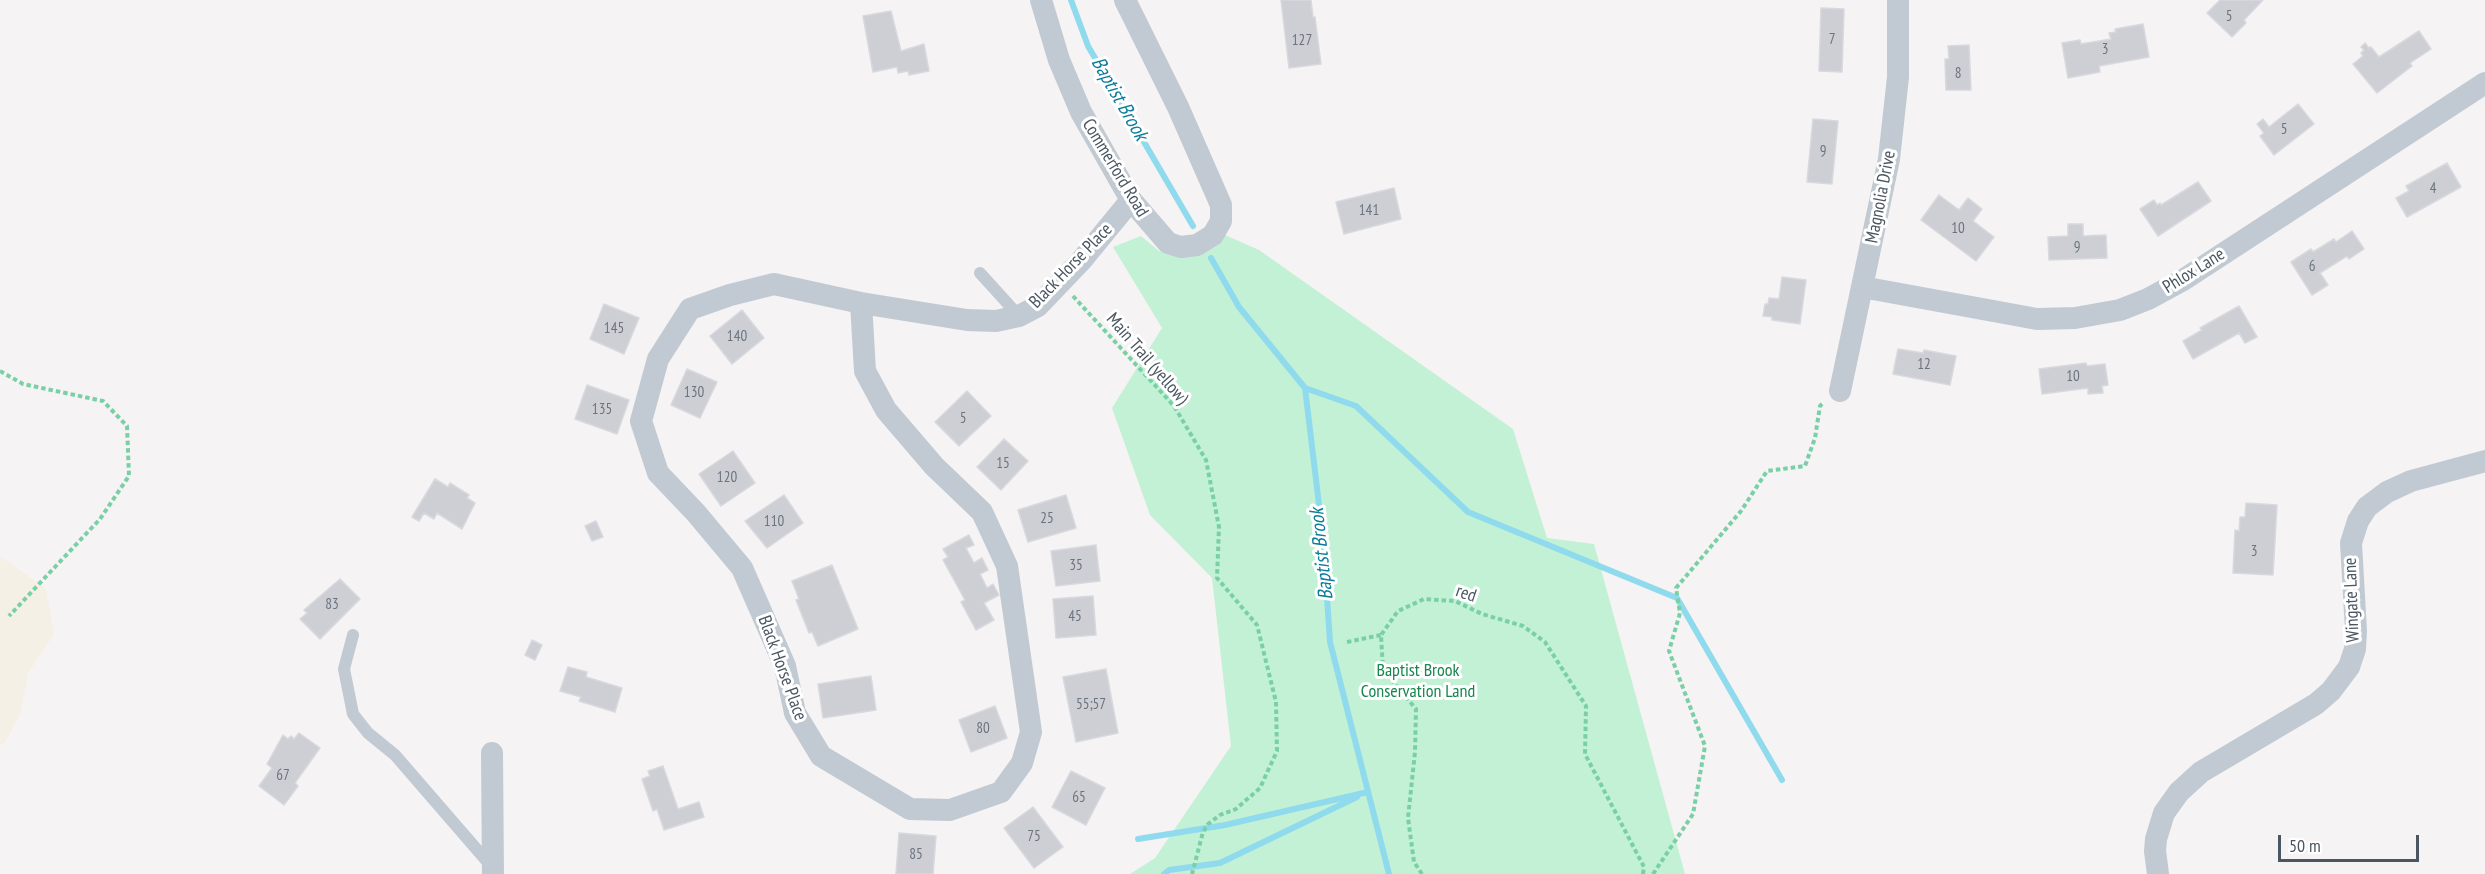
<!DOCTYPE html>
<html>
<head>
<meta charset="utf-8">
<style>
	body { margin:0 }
	#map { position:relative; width:2485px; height:874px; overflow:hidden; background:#f5f3f3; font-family:"PT Sans Narrow",sans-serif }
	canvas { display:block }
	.scale { position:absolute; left:2278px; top:835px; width:141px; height:27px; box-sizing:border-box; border:3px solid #4a5661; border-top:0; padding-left:8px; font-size:18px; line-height:21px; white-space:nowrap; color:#4a5661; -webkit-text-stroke:4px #fff; paint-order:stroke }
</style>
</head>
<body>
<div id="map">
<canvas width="2485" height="874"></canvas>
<div class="scale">50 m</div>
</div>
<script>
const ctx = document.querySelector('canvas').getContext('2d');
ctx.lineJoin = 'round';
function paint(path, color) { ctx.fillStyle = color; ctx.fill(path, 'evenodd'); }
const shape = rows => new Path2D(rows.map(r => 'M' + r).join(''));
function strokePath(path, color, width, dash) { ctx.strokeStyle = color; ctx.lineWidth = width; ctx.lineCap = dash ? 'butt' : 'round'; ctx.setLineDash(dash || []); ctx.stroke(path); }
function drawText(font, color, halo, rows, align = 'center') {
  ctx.font = font + ' "PT Sans Narrow",sans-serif'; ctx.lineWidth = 6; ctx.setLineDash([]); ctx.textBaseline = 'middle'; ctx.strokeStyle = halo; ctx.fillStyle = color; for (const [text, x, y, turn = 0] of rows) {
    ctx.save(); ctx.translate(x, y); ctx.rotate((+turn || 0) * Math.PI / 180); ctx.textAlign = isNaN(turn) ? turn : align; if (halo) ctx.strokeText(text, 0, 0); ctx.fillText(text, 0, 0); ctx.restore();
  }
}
paint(shape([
	[1225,235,1259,250,1513,429,1547,538,1594,544,1685,874,1130,874,1155,858,1231,746,1212,578,1150,515,1112,408,1162,328,1113,247,1141,236,1159,251,1170,255]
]), '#c3f1d5');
paint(shape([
	[0,556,46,589,54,634,28,673,21,712,6,741,0,746]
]), '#f5f0e5');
strokePath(shape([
	[1071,0,1088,46,1193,226],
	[1211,258,1239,307,1305,388,1323,538,1330,642,1389,874],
	[1305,388,1356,406,1468,512,1677,598,1782,780],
	[1138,839,1225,825,1368,792],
	[1164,874,1169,870,1220,863,1357,797]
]), '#90daee', 6);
const building = shape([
	[1281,0,1311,0,1313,17,1315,17,1321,64,1289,68,1281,0],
	[2220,0,2263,0,2244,20,2246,23,2232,37,2207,13,2220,0],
	[1821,8,1844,9,1842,72,1819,71,1821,8],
	[891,11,901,51,924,44,929,71,909,75,908,71,898,73,897,67,873,72,863,16,891,11],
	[2143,24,2149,57,2099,66,2100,72,2068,78,2062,43,2080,40,2081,44,2111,39,2109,33,2116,32,2115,29,2143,24],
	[2419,31,2431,49,2410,63,2412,66,2377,93,2353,64,2363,56,2361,53,2364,50,2361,47,2365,43,2369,48,2371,47,2379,57,2419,31],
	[1969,45,1971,90,1946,90,1945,59,1949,59,1948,46,1969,45],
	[2298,104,2314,124,2274,155,2260,136,2264,133,2257,124,2263,119,2269,127,2298,104],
	[1813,119,1838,121,1832,184,1807,182,1813,119],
	[2447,163,2461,187,2407,217,2396,198,2409,191,2406,186,2447,163],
	[2198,182,2211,201,2158,236,2140,209,2154,200,2157,205,2160,203,2161,205,2198,182],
	[1394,188,1401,219,1344,234,1336,202,1394,188],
	[1939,195,1959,210,1968,198,1982,209,1973,221,1994,237,1976,261,1921,220,1939,195],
	[2068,224,2083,224,2083,236,2106,235,2107,258,2049,260,2048,237,2068,236,2068,224],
	[2352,231,2364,249,2349,259,2347,256,2320,273,2328,285,2312,295,2291,262,2311,249,2313,252,2334,239,2336,242,2352,231],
	[1782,277,1806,280,1800,324,1772,320,1772,317,1763,316,1765,304,1768,304,1769,298,1779,299,1782,277],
	[604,304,639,318,624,354,590,339,604,304],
	[2239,306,2257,337,2245,343,2239,333,2193,359,2183,341,2202,330,2200,328,2239,306],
	[742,310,764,338,732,364,710,336,742,310],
	[1898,349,1923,353,1924,350,1956,356,1950,385,1893,374,1898,349],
	[2086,363,2087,366,2105,364,2108,385,2102,386,2103,393,2088,394,2088,388,2042,394,2039,369,2086,363],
	[687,369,717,382,700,418,671,405,687,369],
	[587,385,629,400,617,434,575,419,587,385],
	[967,391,991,416,959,446,935,422,967,391],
	[1004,439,1028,461,1001,490,977,467,1004,439],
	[733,451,755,483,721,506,699,474,733,451],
	[435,479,448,487,450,483,469,495,467,498,475,503,462,529,437,513,434,519,424,513,419,521,412,517,435,479],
	[784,495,803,523,767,548,745,521,784,495],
	[1066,495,1076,528,1028,542,1018,510,1066,495],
	[2246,503,2277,505,2273,575,2233,573,2235,530,2239,531,2240,517,2245,517,2246,503],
	[596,521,603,537,592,541,585,526,596,521],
	[969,535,974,545,966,548,974,563,982,558,988,570,980,574,987,588,993,584,999,595,984,603,994,620,976,630,961,602,965,600,943,560,948,557,943,549,969,535],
	[1096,545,1100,581,1056,586,1051,551,1096,545],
	[832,565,858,629,818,646,812,632,809,633,796,600,799,599,792,581,832,565],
	[340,579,360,599,320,639,300,619,307,613,304,610,340,579],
	[1093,596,1096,635,1056,638,1053,599,1093,596],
	[532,640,542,645,535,660,525,655,532,640],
	[568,667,587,672,586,677,622,688,615,712,579,701,581,697,560,691,568,667],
	[1106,669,1118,733,1076,742,1063,677,1106,669],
	[871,676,876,710,823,718,818,684,871,676],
	[995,706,1007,738,971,752,959,720,995,706],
	[299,733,320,748,295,783,298,786,284,805,259,786,272,768,267,764,283,735,288,739,291,736,294,739,299,733],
	[663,766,678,809,699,802,704,817,664,830,657,809,653,811,642,779,650,776,648,771,663,766],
	[1071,771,1105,788,1086,825,1052,807,1071,771],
	[1033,807,1063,847,1034,868,1004,828,1033,807],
	[899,833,936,836,933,874,896,874,899,833]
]);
paint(building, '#cdcfd5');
strokePath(building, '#d7d9de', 1.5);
strokePath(shape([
	[1073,296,1174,406,1206,460,1219,527,1217,578,1257,625,1276,702,1277,751,1260,788,1236,809,1220,815,1208,824,1203,832,1192,874],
	[0,371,23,384,103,401,127,426,129,476,100,519,9,616],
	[1347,642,1381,635],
	[1422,874,1414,862,1408,818,1415,752,1416,709,1383,670,1381,635,1398,611,1424,599,1455,601,1482,614,1523,626,1545,642,1586,706,1585,754,1644,867,1643,874],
	[1653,874,1693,814,1705,746,1669,651,1680,613,1676,588,1741,511,1767,471,1805,466,1815,438,1820,406,1824,402]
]), '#7ad0a6', 4, [4.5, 3]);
strokePath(shape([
	[980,273,1019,316],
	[353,635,344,669,353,714,368,733,395,755,492,867]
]), '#c1cad2', 12);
strokePath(shape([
	[1041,0,1059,60,1081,112,1131,200,1168,243,1181,247,1197,245,1213,235,1221,221,1221,205,1178,107,1125,0],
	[1862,287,2037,319,2075,318,2120,310,2148,299,2183,280,2485,83],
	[861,303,865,371,886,410,934,466,982,512,1007,566,1031,732,1022,763,1001,792,950,810,910,809,821,756,795,713,785,666,742,568,696,513,658,473,641,421,658,359,690,309,730,295,774,284,861,303,967,320,996,321,1019,316,1038,306,1081,261,1131,200],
	[1840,391,1889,159,1898,77,1898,0],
	[492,753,493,874],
	[2158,874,2155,851,2156,839,2164,813,2179,792,2201,772,2316,704,2331,691,2349,667,2355,649,2356,631,2351,543,2358,521,2367,507,2387,492,2411,481,2485,461]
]), '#c1cad2', 22);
drawText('15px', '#6b747e', null, [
	["5",2229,17],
	["7",1832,40],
	["127",1302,41],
	["3",2105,50],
	["8",1958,74],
	["5",2284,130],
	["9",1823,152],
	["4",2433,189],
	["141",1369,211],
	["10",1958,229],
	["9",2077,248],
	["6",2312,267],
	["145",614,329],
	["140",737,337],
	["12",1924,365],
	["10",2073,377],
	["130",694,393],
	["135",602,410],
	["5",963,419],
	["15",1003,464],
	["120",727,478],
	["25",1047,519],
	["110",774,522],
	["3",2254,552],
	["35",1076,566],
	["83",332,605],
	["45",1075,617],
	["55;57",1091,705],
	["80",983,729],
	["67",283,776],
	["65",1079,798],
	["75",1034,837],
	["85",916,855]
]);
drawText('18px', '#4a5661', '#fff', [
	["Commerford Road",1115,168,59],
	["Magnolia Drive",1881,197,-79],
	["Black Horse Place",1071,266,-46],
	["Phlox Lane",2194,271,-32],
	["Main Trail (yellow)",1147,359,49],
	["red",1466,594,19],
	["Wingate Lane",2352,600,-92],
	["Black Horse Place",782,668,70]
]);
drawText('18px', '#17864f', '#fff', [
	["Baptist Brook",1418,671],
	["Conservation Land",1418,692]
]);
drawText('italic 20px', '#0c7c9b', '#fff', [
	["Baptist Brook",1119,99,60],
	["Baptist Brook",1322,554,-96]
]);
</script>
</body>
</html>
